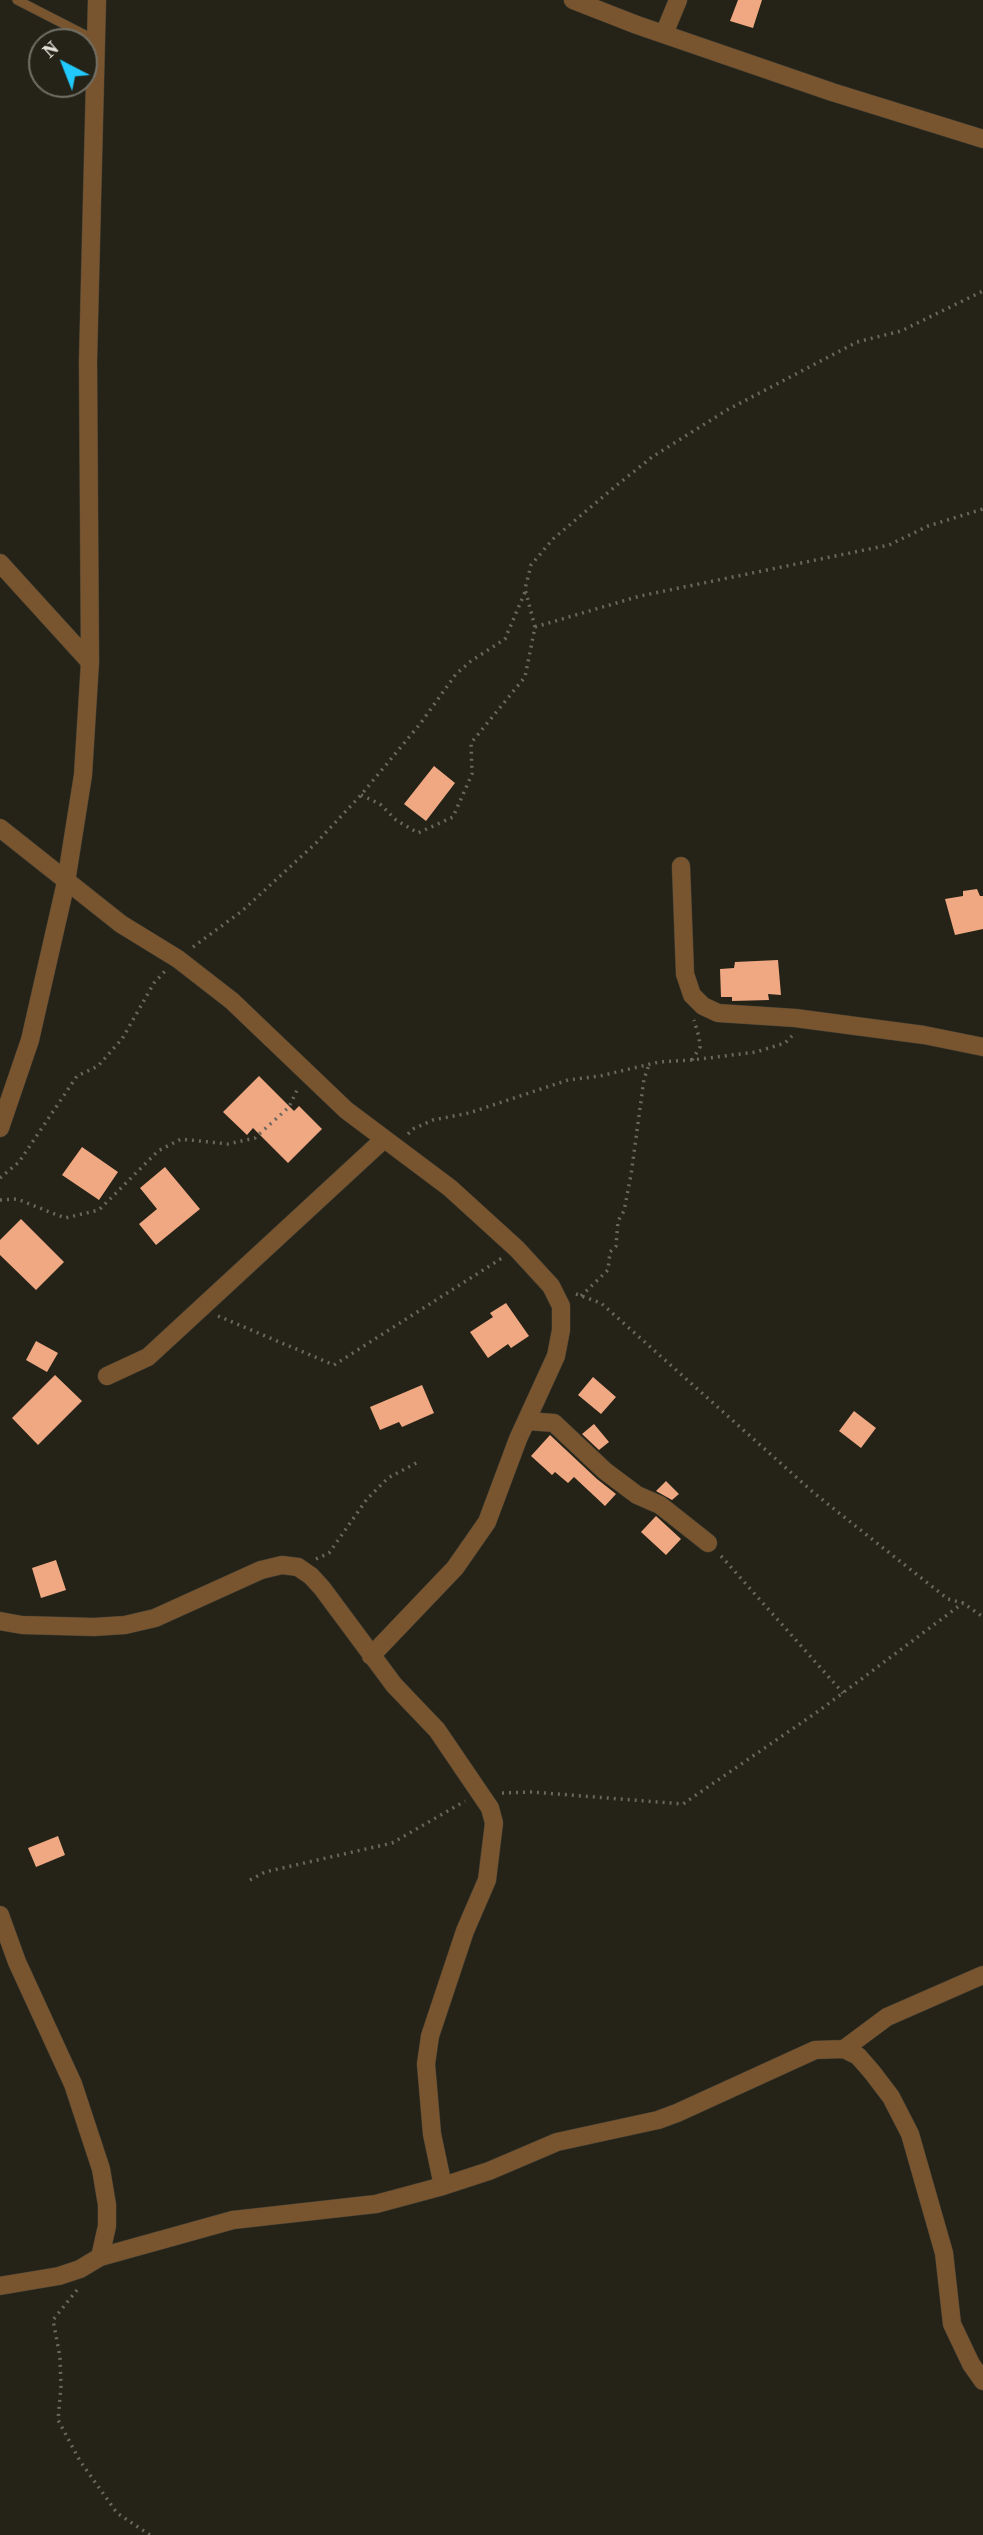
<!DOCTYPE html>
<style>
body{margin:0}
#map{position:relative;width:983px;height:2535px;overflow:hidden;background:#252318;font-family:"Source Serif 4",serif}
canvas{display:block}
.north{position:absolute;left:28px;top:28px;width:70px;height:70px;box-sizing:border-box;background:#252318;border:2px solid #717066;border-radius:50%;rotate:318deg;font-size:19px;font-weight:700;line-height:28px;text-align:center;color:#e4e3db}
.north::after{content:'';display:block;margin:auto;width:24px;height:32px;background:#21c9fd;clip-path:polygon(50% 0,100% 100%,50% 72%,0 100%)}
</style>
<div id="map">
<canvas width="983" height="2535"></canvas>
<div class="north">N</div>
</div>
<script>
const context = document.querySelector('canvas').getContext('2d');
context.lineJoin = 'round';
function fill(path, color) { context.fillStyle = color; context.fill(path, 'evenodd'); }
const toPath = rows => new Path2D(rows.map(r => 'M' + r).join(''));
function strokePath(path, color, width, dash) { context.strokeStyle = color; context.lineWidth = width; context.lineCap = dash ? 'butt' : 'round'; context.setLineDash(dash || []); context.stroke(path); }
fill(toPath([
 [738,0,762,0,753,28,730,21],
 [434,766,455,783,426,821,404,804],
 [977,889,980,896,983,896,983,929,955,935,945,899,963,896,963,891],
 [778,960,781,995,768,994,769,1000,732,1001,732,997,721,997,720,969,734,968,735,962],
 [259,1076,294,1111,299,1106,322,1129,288,1163,253,1128,247,1135,223,1112],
 [82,1147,118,1172,99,1200,62,1175],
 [165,1167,200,1209,156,1245,139,1224,157,1209,140,1188],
 [21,1219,64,1262,36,1290,0,1255,0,1240],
 [506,1303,529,1336,511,1348,508,1344,488,1358,470,1332,493,1317,490,1313],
 [36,1341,58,1353,47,1372,26,1360],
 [55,1375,82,1401,38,1445,12,1418],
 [593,1377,616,1397,601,1414,578,1395],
 [422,1385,434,1413,402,1427,399,1422,380,1430,370,1407],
 [854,1411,876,1428,861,1448,839,1431],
 [594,1424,609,1442,599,1450,582,1434],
 [550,1435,597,1479,616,1494,605,1506,574,1477,568,1483,555,1472,552,1475,531,1456],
 [666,1481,679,1494,672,1500,656,1491],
 [656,1516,681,1539,666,1555,641,1532],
 [56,1560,66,1590,41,1598,32,1568],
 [58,1836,65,1855,36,1867,28,1848]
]), '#efa882');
const lane = toPath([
 [17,0,95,40]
]);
const street = toPath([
 [573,0,637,25,832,92,983,139],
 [664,34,678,0],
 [0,563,90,662],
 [0,828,121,924,178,959,232,1001,346,1110,450,1188,517,1249,551,1286,561,1306,561,1330,556,1356,518,1439,487,1522,455,1568,371,1656],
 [681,866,685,974,692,995,703,1006,718,1013,795,1018,924,1035,983,1047],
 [0,1128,30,1040,66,882,83,775,90,662,88,361,97,0],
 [107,1376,148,1357,383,1140],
 [527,1421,554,1423,605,1471,637,1495,660,1505,708,1543],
 [0,1621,22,1625,94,1627,125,1625,155,1618,261,1570,282,1565,298,1567,311,1576,322,1588,394,1685,437,1730,490,1808,494,1823,487,1880,465,1931,430,2036,426,2064,432,2134,443,2186],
 [0,1915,17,1962,73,2084,101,2169,107,2205,107,2226,100,2257],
 [844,2049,887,2017,983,1975],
 [0,2286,59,2276,80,2269,100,2257,233,2220,376,2204,443,2186,489,2171,557,2142,658,2120,677,2113,815,2050,844,2049,858,2056,872,2072,891,2097,910,2134,944,2253,952,2324,971,2364,983,2381]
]);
strokePath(lane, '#403e33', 10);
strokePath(street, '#403e33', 19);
strokePath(toPath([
 [535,627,640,596,889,545,928,526,983,509],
 [361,795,380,804,396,820,418,833,453,817,472,774,471,743,525,677,535,627,525,589,531,565,553,539,617,485,652,457,727,410,857,342,901,331,983,291],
 [193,947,242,911,316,843,361,795,420,724,456,674,471,661,505,639,525,592],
 [692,1060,700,1047,699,1037,694,1020],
 [408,1134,413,1129,433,1120,469,1113,568,1080,600,1076,659,1062,692,1060,756,1052,785,1043,792,1036],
 [0,1178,19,1162,77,1076,98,1066,122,1039,154,983,166,970],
 [0,1200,17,1199,65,1218,99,1210,158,1151,181,1139,228,1144,255,1138,289,1107,298,1088],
 [576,1294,601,1303,814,1493,892,1555,948,1599,963,1603,983,1617],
 [581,1296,608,1270,610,1252,616,1246,618,1221,624,1211,631,1175,644,1079,649,1065],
 [218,1316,334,1365,502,1258],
 [721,1556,843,1693],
 [316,1559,329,1553,367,1499,388,1478,418,1462],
 [502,1793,532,1792,683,1804,820,1710,963,1603],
 [250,1880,265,1872,392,1843,465,1801],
 [77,2290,53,2320,60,2357,61,2386,58,2420,80,2461,117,2513,150,2535]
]), '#69685e', 3.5, [2, 5]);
strokePath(lane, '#78542f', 9);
strokePath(street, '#78542f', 18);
</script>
